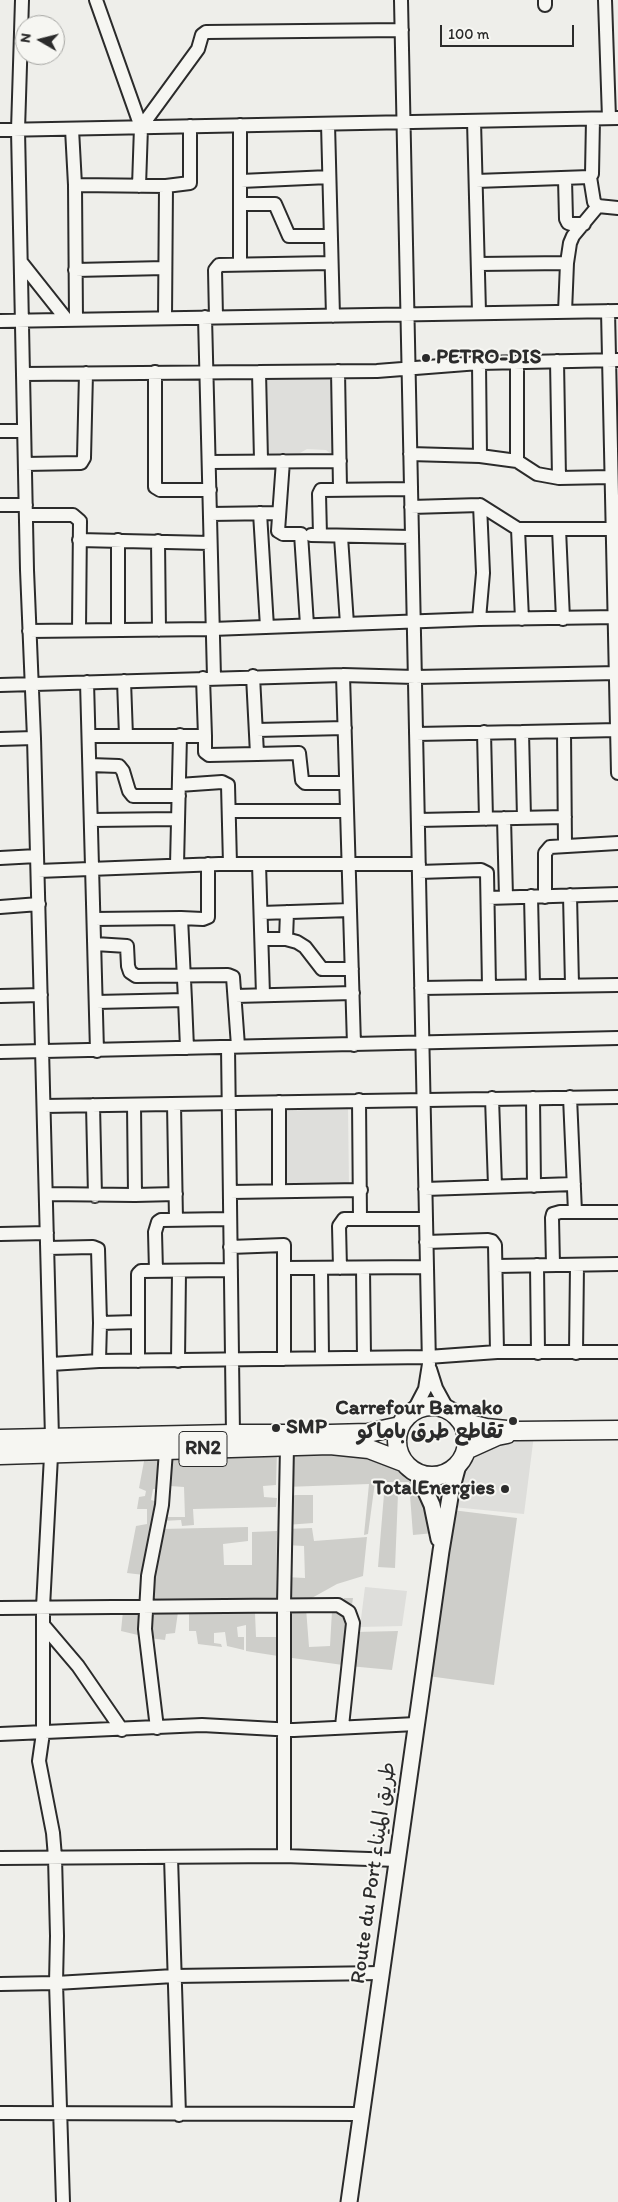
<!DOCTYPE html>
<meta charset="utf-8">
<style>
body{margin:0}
#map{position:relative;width:618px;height:2202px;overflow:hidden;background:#eeeeea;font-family:Itim,sans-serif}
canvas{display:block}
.north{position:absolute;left:15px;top:15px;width:50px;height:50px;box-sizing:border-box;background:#f6f6f2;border:1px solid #a5a5a2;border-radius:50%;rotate:278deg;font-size:14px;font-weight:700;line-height:20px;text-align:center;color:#2b2b2b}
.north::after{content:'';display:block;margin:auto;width:18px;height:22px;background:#2b2b2b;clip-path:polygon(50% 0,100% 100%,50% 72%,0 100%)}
.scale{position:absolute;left:440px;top:25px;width:134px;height:22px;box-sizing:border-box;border:2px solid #2b2b2b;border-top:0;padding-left:6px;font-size:15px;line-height:18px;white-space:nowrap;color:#2b2b2b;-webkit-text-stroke:4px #f6f6f2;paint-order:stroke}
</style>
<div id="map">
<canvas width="618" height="2202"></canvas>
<div class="north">N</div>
<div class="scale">100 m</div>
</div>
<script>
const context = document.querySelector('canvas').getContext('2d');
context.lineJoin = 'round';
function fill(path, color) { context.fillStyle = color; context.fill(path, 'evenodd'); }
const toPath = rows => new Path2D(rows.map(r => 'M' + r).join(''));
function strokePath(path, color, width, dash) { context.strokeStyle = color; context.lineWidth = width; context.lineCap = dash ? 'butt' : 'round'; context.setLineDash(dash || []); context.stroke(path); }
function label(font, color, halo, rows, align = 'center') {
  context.font = font + ' Itim,"Playpen Sans Arabic",sans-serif'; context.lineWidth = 4; context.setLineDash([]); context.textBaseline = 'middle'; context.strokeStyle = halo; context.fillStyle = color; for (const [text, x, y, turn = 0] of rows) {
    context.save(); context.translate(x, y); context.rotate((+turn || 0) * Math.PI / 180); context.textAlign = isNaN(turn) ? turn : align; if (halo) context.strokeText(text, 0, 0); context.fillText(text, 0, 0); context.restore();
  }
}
fill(toPath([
 [336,372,338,453,331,454,326,450,307,449,300,453,266,453,265,373],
 [348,1108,349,1186,282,1185,283,1111],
 [534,1435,524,1514,453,1507,464,1462,468,1457,493,1443],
 [365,1587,407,1591,402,1626,360,1627]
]), '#dededb');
fill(toPath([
 [286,1451,367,1455,400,1464,415,1479,434,1533,413,1535,409,1482,375,1482,368,1534,364,1535,369,1484,285,1487],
 [277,1452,276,1485,263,1486,264,1497,277,1498,276,1507,193,1509,194,1525,182,1526,181,1520,163,1521,163,1517,185,1517,184,1487,170,1486,170,1455],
 [145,1456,162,1458,159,1489,153,1489,151,1500,158,1502,144,1575,127,1573,136,1526,147,1524,147,1509,137,1509,139,1497,145,1496,146,1491,139,1488],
 [384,1494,398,1494,395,1568,378,1567],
 [295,1495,313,1495,313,1523,286,1525,286,1501],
 [452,1510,517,1518,494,1685,428,1676],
 [248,1527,248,1541,223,1544,224,1565,252,1565,252,1532,277,1531,276,1599,150,1603,161,1529],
 [312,1528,314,1541,367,1537,363,1576,337,1584,310,1599,285,1601,286,1577,305,1578,304,1546,286,1545,286,1529],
 [344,1598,353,1598,343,1665,285,1657,284,1607,306,1608,309,1647,330,1646,332,1611,341,1610],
 [276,1607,276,1612,255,1613,256,1637,278,1637,278,1656,246,1651,246,1625,237,1627,238,1637,244,1637,244,1650,227,1646,225,1632,214,1633,214,1643,221,1644,222,1647,198,1644,196,1631,189,1631,189,1610],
 [123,1611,142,1611,142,1636,121,1631],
 [149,1611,178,1612,175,1633,166,1634,165,1640,149,1638],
 [398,1631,392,1670,349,1666,355,1632]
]), '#cececa');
const minor = toPath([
 [22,0,18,130,27,570,34,738,52,1437,43,1607,43,1733,39,1761,53,1833,55,1857,57,1936,56,1983,63,2202],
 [96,0,141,127,139,186],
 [401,0,429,1364,425,1389,413,1412],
 [605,0,609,118],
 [545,5,545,0],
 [474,121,479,312],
 [328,124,333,316],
 [141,127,198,49,202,35,206,32,402,30],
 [72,129,75,185,76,320],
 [0,130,618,118],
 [590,177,594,202,598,206,618,208],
 [565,179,566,219,568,223,571,224,584,224],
 [241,181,329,177],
 [476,181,590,177,592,174,593,119],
 [75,185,166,186],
 [240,204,275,204,289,236,330,236],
 [21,262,67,320],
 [240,264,240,125],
 [478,264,567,263],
 [75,270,165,268],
 [608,311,618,773],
 [565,312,567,263,570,243,573,236,598,206],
 [205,317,214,677],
 [216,317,215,270,219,265,331,263],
 [165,318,166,186,190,183,190,126],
 [0,321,618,311],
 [557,361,559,478],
 [517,362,517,461],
 [338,371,340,488],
 [155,372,155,487,160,490,210,490],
 [259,372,261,460],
 [23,374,377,371,479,363,618,360],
 [0,431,24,431],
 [410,454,480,456,479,363],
 [480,456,517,461,537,474,559,478,611,477],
 [283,461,278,531,283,534,301,534,307,625],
 [210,462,340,461],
 [25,464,81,463,84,458,86,373],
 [0,505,26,505],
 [411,507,480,505,518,529,613,529],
 [260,513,267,627],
 [210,514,279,513],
 [26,515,73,515,80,521,79,630],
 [518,529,522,619],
 [559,529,563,619],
 [311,535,412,537],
 [320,535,319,494,321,490,411,489],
 [341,537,347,624],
 [79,540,210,543],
 [118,540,118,630],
 [158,541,159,630],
 [479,619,483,573,480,505],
 [29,631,212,629,479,619,618,617],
 [343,675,354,1045],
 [124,681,126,736],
 [87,682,97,1051],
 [0,685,343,675,415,677,618,673],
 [256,730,345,728],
 [484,732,486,819],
 [522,732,618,730],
 [564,732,565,845],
 [416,734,522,732,524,818],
 [89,736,205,736,203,678],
 [205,736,205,752,209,755,257,754,253,676],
 [0,739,34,738],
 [257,754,299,753,302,780,305,783,346,783],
 [90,765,119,766,123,771,129,791,133,796,179,796],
 [179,785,222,782,228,785,230,864],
 [229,811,347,811],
 [504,818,506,897],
 [91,820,178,819],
 [418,820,565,817],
 [0,858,37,856],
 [259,864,263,995],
 [177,865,180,735],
 [38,871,219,864,419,864],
 [419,872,481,870,487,873,489,987],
 [570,895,572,985],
 [531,896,533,986],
 [545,897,545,853,550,847,618,843],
 [488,898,618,894],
 [0,907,39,904],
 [261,913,350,910],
 [181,918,203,919,208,917,208,864],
 [94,919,181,918,185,1000],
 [262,939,286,939,287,912],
 [286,939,297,942,305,947,322,969,352,969],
 [95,944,127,946,128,966,130,972,136,976,228,975,233,977,238,1046],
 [421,988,618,985],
 [0,996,41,995],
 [235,996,353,993],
 [96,1002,185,1000,187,1048],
 [228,1047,233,1434],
 [0,1052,618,1038],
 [570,1097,575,1212],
 [492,1098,495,1186],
 [533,1098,534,1186],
 [359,1100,360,1218],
 [279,1102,279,1191],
 [174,1104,176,1220],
 [93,1105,95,1196],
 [44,1106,618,1097],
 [425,1189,574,1184],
 [230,1192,361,1190],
 [46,1194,135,1195,134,1105],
 [135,1195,176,1194],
 [0,1234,47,1233],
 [426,1242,488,1240,492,1241,495,1245,497,1352],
 [230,1247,284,1245,284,1268,427,1267],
 [48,1248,93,1247,98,1249,100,1323,137,1322],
 [537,1265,538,1353],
 [553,1265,552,1218,553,1214,560,1212,618,1212],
 [496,1266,618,1264],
 [321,1268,322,1358],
 [340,1268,339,1226,344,1219,426,1219],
 [363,1268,364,1358],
 [156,1271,155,1232,158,1222,161,1220,230,1219],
 [576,1353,577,1265],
 [284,1359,284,1268],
 [99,1361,100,1323],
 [138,1361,138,1274,141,1271,231,1270],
 [178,1361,179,1271],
 [51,1364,99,1361,428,1357,497,1352,618,1352],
 [430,1369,436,1388,448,1410],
 [0,1608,338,1605,349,1612,353,1623,342,1726],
 [44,1626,78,1666,122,1730],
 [157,1728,145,1629,148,1576,162,1505,166,1451],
 [0,1734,202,1725,294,1730,416,1724],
 [284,1856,284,1604,287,1446],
 [171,1857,179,2115],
 [0,1858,284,1856,397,1860],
 [0,1984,56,1983,174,1976,381,1973],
 [0,2113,361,2114]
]);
const major = toPath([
 [418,1474,432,1505,439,1539],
 [349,2202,441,1551,451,1491,458,1465]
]);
const highway = toPath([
 '397 1441a35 35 0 1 1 70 0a35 35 0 1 1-70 0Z',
 [462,1422,486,1428,517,1431,618,1430],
 [0,1439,233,1434,330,1434,368,1433,400,1426],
 [466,1450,497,1436,507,1434],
 [0,1455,330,1445,369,1449,403,1462]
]);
strokePath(minor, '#2b2b2b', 16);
strokePath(major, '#2b2b2b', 19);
strokePath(highway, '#2b2b2b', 21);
strokePath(minor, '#f6f6f2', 12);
strokePath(major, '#f6f6f2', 15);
strokePath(highway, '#f6f6f2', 18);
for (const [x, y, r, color] of [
 [426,358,5,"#2b2b2b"],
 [513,1421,5,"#2b2b2b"],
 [276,1428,5,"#2b2b2b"],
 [505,1489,5,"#2b2b2b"]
]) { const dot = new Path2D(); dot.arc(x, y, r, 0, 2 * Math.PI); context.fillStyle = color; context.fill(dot); strokePath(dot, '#f6f6f2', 2); }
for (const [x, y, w] of [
 [203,1449,48]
]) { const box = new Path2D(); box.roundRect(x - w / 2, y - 17.5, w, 35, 4); context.fillStyle = '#f6f6f2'; context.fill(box); strokePath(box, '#2b2b2b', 1); }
label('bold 20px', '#2b2b2b', null, [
 ["RN2",203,1449]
]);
label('bold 21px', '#2b2b2b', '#f6f6f2', [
 ["PETRO-DIS",436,358],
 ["Carrefour Bamako",503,1409,"right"],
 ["تقاطع طرق باماكو",503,1433,"right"],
 ["SMP",286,1428],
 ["TotalEnergies",495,1489,"right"]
], 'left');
label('21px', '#2b2b2b', '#f6f6f2', [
 ["Route du Port طريق الميناء",374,1873,-82]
]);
</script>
